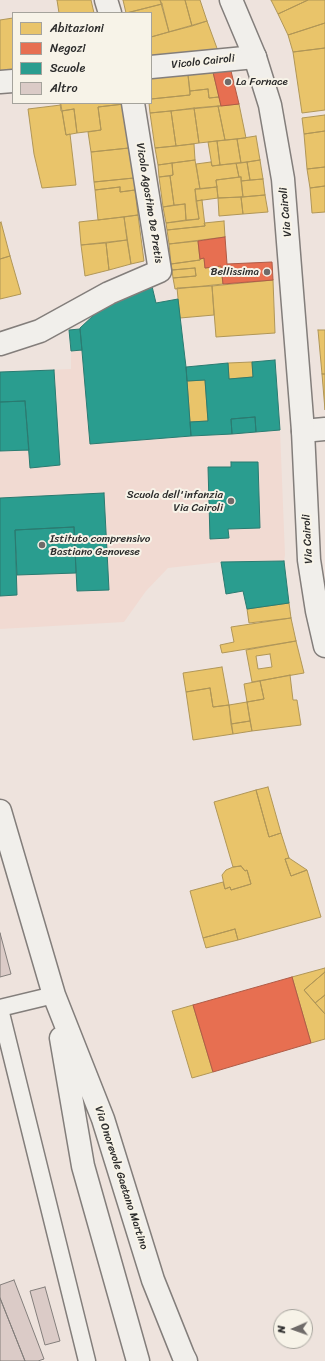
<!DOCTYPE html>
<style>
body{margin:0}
#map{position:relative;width:325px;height:1361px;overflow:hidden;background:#eee3dd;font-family:Sriracha,sans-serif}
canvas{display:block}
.legend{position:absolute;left:12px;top:12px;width:140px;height:92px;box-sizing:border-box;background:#f7f3e8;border:1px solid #a5a39c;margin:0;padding:5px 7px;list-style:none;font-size:12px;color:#2b2b2b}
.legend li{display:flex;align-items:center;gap:8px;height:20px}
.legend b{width:20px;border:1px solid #a5a39c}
.north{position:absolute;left:273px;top:1309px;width:40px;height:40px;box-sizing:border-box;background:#f7f3e8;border:1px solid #a5a39c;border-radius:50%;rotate:268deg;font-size:11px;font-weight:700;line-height:16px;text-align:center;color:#2b2b2b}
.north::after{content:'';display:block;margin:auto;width:14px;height:18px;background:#6f6b69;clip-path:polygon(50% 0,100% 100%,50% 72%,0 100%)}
</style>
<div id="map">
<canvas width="325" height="1361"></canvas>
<ul class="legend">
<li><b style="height:11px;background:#e9c46a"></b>Abitazioni</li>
<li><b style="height:11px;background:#e76f51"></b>Negozi</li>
<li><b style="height:11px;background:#2a9d8f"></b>Scuole</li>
<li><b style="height:11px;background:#dbcbc7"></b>Altro</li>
</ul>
<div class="north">N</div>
</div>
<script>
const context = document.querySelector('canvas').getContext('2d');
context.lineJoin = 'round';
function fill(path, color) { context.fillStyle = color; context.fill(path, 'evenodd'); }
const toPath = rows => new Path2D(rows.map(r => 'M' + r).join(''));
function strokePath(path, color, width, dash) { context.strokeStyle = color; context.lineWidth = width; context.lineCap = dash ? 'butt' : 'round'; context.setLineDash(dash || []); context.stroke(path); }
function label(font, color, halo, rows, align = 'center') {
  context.font = font + ' Sriracha,sans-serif'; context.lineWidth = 4; context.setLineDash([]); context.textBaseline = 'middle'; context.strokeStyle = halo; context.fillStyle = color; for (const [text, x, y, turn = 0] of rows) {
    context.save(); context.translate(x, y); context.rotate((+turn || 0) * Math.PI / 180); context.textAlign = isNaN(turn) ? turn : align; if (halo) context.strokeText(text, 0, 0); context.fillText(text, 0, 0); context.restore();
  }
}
fill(toPath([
 [82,350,90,444,280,430,285,555,284,561,221,562,168,568,146,591,124,622,0,629,0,372,71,369,71,351]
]), '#f1dad2');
const homes = toPath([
 [57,0,91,0,94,13,59,13,57,0],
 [123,0,160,0,162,4,126,13,123,0],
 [160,0,185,0,192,26,169,32,160,0],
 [185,0,200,0,207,21,192,26,185,0],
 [271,0,308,0,278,14,271,0],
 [308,0,325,0,325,23,288,35,278,14,308,0],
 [162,4,169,32,151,37,151,13,127,13,162,4],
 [13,18,13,72,0,74,0,20,13,18],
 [207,21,218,51,151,57,151,37,207,21],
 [325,23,325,48,293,52,288,35,325,23],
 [325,48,325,110,302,113,293,52,325,48],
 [213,72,219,97,209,98,208,89,190,91,188,75,213,72],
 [188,75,190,95,151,99,151,78,188,75],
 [208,89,209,98,219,97,221,106,150,113,149,103,151,103,151,99,190,95,190,91,208,89],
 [60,103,124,103,124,104,98,107,101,130,77,133,74,109,61,111,60,103],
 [124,104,129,148,91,152,88,132,101,130,98,107,124,104],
 [239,104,246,138,225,140,218,106,239,104],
 [61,105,66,135,70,134,76,185,42,188,34,154,28,109,61,105],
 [218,106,225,140,199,143,194,108,218,106],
 [194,108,199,143,176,146,171,111,194,108],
 [74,109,77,133,66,135,62,111,74,109],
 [171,111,176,146,155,148,150,113,171,111],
 [325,115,325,131,304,134,302,118,325,115],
 [325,131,325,167,307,169,304,134,325,131],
 [256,136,260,160,241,163,237,139,256,136],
 [237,139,241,163,220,165,217,141,237,139],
 [217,141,220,165,212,166,208,142,217,141],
 [194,144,195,160,158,165,155,148,194,144],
 [129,148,134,178,94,182,91,152,129,148],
 [195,160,200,189,195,189,199,219,186,220,185,204,174,205,170,176,173,175,172,163,195,160],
 [260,160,263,179,250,180,247,162,260,160],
 [211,162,212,166,236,163,239,177,216,180,217,187,200,189,196,164,211,162],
 [247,162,250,180,241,181,241,177,239,177,236,163,247,162],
 [172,163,173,175,159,177,158,165,172,163],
 [325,167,325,186,310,188,307,169,325,167],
 [170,176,174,205,163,207,159,177,170,176],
 [241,177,243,197,218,198,216,180,241,177],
 [134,178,135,190,120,192,120,187,95,190,94,182,134,178],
 [263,179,265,195,243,197,241,181,263,179],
 [325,186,325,212,312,213,310,188,325,186],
 [120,187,120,192,135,190,138,215,98,220,95,190,120,187],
 [217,187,218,198,196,201,195,189,217,187],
 [265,195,268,212,243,214,241,197,265,195],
 [241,197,243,214,219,216,218,198,241,197],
 [202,200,205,226,167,230,166,223,199,219,196,201,202,200],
 [185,204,186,220,166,223,163,207,185,204],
 [138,215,144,261,131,264,124,217,138,215],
 [124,217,127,240,81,245,79,222,124,217],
 [224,221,225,237,169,244,167,230,205,226,204,223,224,221],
 [1,222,10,256,0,259,0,223,1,222],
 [127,240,131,264,109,270,106,243,127,240],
 [198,241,200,260,171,264,169,244,198,241],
 [106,243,109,270,85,276,81,245,106,243],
 [10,256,21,294,0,299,0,259,10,256],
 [204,258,205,268,221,266,223,284,175,289,173,278,196,276,195,268,172,270,171,264,200,260,200,259,204,258],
 [195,268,196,276,173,278,172,270,195,268],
 [273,280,275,333,216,337,212,286,273,280],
 [212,286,214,315,180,318,177,288,212,286],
 [318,330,325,330,325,374,322,374,318,330],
 [252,362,253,377,229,379,228,363,252,362],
 [322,374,325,374,325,410,322,374],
 [205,380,208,421,190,422,187,381,205,380],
 [289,603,291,618,249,623,247,609,289,603],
 [291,618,296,641,222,653,220,645,234,642,231,627,291,618],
 [296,641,304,673,252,682,246,650,296,641],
 [270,654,272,667,258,669,256,656,270,654],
 [222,667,229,705,213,707,210,688,186,692,183,673,222,667],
 [290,675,293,700,297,700,301,725,252,731,247,702,264,699,260,681,290,675],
 [260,681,264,699,247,702,244,684,260,681],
 [210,688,213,707,229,705,233,734,193,740,186,692,210,688],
 [247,702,250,721,231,724,229,705,247,702],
 [250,721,252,731,233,734,231,724,250,721],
 [268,787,281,833,269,837,256,790,268,787],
 [256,790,269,837,281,833,289,858,285,859,291,876,307,870,321,917,238,940,235,929,203,938,190,891,223,882,225,889,230,887,231,890,251,884,247,870,245,871,241,866,233,867,214,802,256,790],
 [289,858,307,870,291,876,285,859,289,858],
 [241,866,245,871,247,870,251,884,231,890,230,887,225,889,222,875,226,870,233,867,241,866],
 [235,929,238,940,206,948,203,938,235,929],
 [325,968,325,972,304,990,325,1014,325,1039,311,1043,292,977,325,968],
 [325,972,325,995,315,1003,304,990,325,972],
 [325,995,325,1014,315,1003,325,995],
 [193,1005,213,1072,192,1078,172,1011,193,1005]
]);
fill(homes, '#e9c46a');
strokePath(homes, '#b09657', 1);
const shops = toPath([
 [231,71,239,104,221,106,213,72,231,71],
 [225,237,227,264,272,262,273,280,223,284,221,266,205,268,204,258,200,259,198,241,225,237],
 [292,977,311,1043,213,1072,193,1005,292,977]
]);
fill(shops, '#e76f51');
strokePath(shops, '#af5b46', 1);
const schools = toPath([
 [151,282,156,303,178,299,186,367,191,436,90,444,80,328,110,300,151,282],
 [80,329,82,350,71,351,69,330,80,329],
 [275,360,280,430,256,432,255,417,231,419,232,434,191,436,190,422,208,421,205,380,187,381,186,367,228,363,229,379,253,377,252,362,275,360],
 [54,370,60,465,30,468,25,401,0,402,0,372,54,370],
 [25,401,29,450,0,451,0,402,25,401],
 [255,417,256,432,232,434,231,419,255,417],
 [231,462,258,462,260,528,228,529,229,538,210,539,208,467,231,467,231,462],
 [104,493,109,590,77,591,74,527,15,530,17,595,0,596,0,498,104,493],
 [74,527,76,573,17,575,15,530,74,527],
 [284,561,289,603,247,609,243,591,226,594,221,562,284,561]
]);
fill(schools, '#2a9d8f');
strokePath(schools, '#2a7b71', 1);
const building = toPath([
 [0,933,11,974,0,977,0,933],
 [14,1280,44,1359,38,1361,25,1361,0,1298,0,1285,14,1280],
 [45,1287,60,1341,45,1345,30,1291,45,1287],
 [0,1298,25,1361,0,1361,0,1298]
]);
fill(building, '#dbcbc7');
strokePath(building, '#837e7b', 1);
const lane = toPath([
 [0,1008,54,995],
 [0,1009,87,1361]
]);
const street = toPath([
 [106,0,110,13],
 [151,67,255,57],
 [0,82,13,81],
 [0,344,40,331,109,293,160,271,133,103],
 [303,431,325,429]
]);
const secondary = toPath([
 [231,0,255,57,270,105,283,179,303,431,309,560,317,611,325,646]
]);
const primary = toPath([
 [0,811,54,995,103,1119,153,1280,183,1355,186,1361],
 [61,1038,83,1166,138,1361]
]);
strokePath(lane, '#837e7b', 19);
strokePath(street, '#837e7b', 25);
strokePath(secondary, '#837e7b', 25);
strokePath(primary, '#837e7b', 25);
strokePath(lane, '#f1efeb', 16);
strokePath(street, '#f1efeb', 22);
strokePath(secondary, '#f1efeb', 22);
strokePath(primary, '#f1efeb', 22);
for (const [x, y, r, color] of [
 [228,82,4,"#6f6b69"],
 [267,272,4,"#6f6b69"],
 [231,501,4,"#6f6b69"],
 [42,545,4,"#6f6b69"]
]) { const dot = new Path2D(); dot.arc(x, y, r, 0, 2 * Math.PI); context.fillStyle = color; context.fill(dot); strokePath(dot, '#f7f3e8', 1.5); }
label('11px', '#2b2b2b', '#f7f3e8', [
 ["Vicolo Cairoli",203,62,-6],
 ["Vicolo Agostino De Pretis",149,203,81],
 ["Via Cairoli",286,212,-95],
 ["Via Cairoli",308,539,-93],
 ["Via Onorevole Gaetano Martino",121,1178,72]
]);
label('11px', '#2b2b2b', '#f7f3e8', [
 ["La Fornace",236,82],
 ["Bellissima",259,272,"right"],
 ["Scuola dell'infanzia",223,495,"right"],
 ["Via Cairoli",223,508,"right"],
 ["Istituto comprensivo",50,539],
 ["Bastiano Genovese",50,552]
], 'left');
</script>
